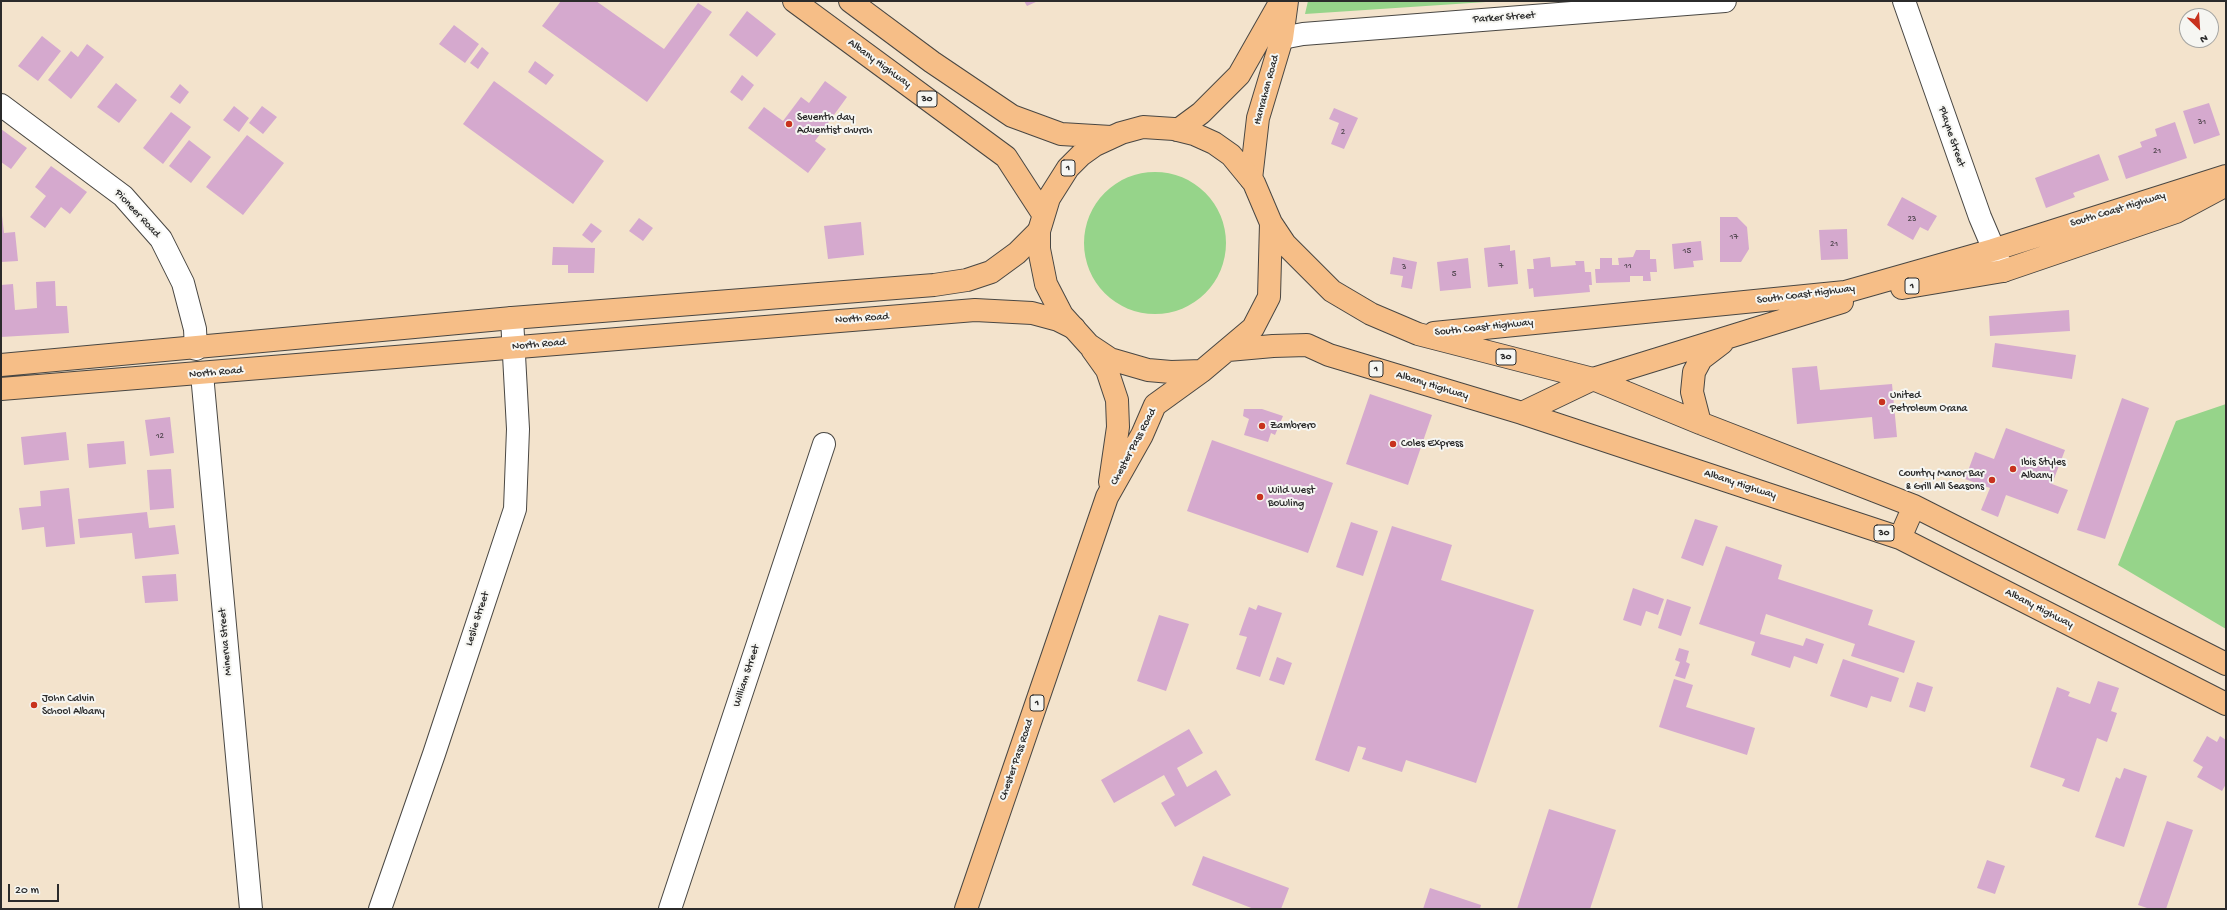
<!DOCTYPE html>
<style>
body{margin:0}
#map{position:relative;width:2227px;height:910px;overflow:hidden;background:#f3e3cc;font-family:"Gochi Hand",sans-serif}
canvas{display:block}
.frame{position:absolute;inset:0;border:2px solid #2b2b2b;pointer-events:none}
.north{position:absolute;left:2179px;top:8px;width:40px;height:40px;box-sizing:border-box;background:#f6f6f2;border:1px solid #a5a5a2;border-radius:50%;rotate:155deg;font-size:11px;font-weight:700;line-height:16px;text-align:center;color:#2b2b2b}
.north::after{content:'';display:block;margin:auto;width:14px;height:18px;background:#c8321e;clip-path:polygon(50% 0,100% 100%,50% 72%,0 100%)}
.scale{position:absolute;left:8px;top:884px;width:51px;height:18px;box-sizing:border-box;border:2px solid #2b2b2b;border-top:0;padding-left:5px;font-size:12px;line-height:14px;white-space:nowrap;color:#2b2b2b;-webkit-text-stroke:3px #f6f6f2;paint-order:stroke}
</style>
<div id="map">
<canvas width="2227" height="910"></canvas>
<div class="frame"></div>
<div class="north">N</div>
<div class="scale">20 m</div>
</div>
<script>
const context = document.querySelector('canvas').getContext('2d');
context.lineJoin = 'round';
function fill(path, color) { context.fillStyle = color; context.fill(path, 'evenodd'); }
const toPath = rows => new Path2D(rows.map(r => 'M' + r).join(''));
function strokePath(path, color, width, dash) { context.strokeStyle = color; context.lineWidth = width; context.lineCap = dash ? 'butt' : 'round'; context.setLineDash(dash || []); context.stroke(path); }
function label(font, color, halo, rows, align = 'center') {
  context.font = font + ' "Gochi Hand",sans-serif'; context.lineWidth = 4; context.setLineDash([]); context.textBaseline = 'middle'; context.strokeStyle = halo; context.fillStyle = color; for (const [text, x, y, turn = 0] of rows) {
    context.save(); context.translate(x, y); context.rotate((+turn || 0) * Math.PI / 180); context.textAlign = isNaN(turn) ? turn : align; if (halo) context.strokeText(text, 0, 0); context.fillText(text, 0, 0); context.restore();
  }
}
fill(toPath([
 [1308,1,1501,1,1305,14],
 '1084 243a71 71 0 1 1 142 0a71 71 0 1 1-142 0Z',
 [2226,404,2226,629,2118,565,2176,421]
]), '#96d48a');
fill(toPath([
 [561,1,596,1,664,49,698,3,712,12,647,102,542,26],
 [1024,1,1038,1,1027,6],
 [747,11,776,34,757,57,729,35],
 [454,25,479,44,465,63,439,44],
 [42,36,61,51,38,81,18,66],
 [87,44,104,57,71,99,48,80,71,51,78,57],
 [482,47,489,53,478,69,470,63],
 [535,61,554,75,546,85,528,72],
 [742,75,754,85,742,101,730,92],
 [494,81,604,161,573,204,463,124],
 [825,81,847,97,815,141,826,149,808,173,748,128,764,107,783,121,801,97,809,103],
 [116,83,137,100,119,123,97,107],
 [180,84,189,92,180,104,170,97],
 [2209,103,2220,135,2194,144,2183,111],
 [234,106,249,118,239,132,223,120],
 [262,106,277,117,263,134,249,123],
 [1334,108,1358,118,1344,149,1331,144,1339,123,1329,119],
 [171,112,191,127,163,164,143,148],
 [2175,122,2187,158,2126,179,2118,156,2142,147,2140,142,2157,136,2155,129],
 [1,129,27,148,11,169,1,162],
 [247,135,284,163,243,215,206,187],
 [189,140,211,157,191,183,169,166],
 [2099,154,2109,180,2073,193,2075,197,2046,208,2035,178],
 [51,166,87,192,70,214,61,207,45,228,30,217,46,196,35,187],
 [1902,197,1937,216,1928,231,1920,227,1913,240,1887,225],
 [1,207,4,233,15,232,18,261,1,262],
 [1720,217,1737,217,1747,227,1749,249,1741,262,1720,262],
 [639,218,653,228,643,241,629,231],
 [861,222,864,255,828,259,824,226],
 [591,223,602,231,592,243,582,235],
 [1847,229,1848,259,1821,260,1819,230],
 [1701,241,1703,260,1693,261,1694,267,1674,269,1672,244],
 [1510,245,1510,251,1515,250,1518,284,1488,287,1484,248],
 [553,247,595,248,594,273,568,273,568,265,552,265],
 [1636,250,1650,250,1650,259,1656,259,1657,272,1650,272,1651,281,1643,281,1643,276,1630,276,1630,282,1596,283,1595,269,1600,269,1600,258,1612,258,1612,265,1619,265,1618,258,1633,257],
 [1393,257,1417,262,1412,289,1401,287,1403,276,1390,274],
 [1550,257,1551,267,1576,265,1575,261,1584,261,1585,272,1591,272,1592,285,1589,285,1590,292,1534,297,1533,288,1529,289,1527,269,1534,269,1533,259],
 [1468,258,1471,288,1440,291,1437,262],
 [55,281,56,306,67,306,69,333,1,337,1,285,13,284,15,310,37,308,36,282],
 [2069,310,2070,331,1990,336,1989,316],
 [1995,343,2076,355,2072,379,1992,367],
 [1817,366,1820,390,1892,384,1897,437,1874,439,1872,417,1797,424,1792,368],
 [1370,394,1432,415,1408,485,1346,464],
 [2122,398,2149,408,2105,539,2077,530],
 [1244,409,1262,409,1283,416,1275,435,1271,433,1268,442,1244,435,1249,419,1243,416],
 [170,417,174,453,150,456,145,420],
 [2006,428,2065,450,2052,484,2068,490,2058,514,2006,495,1998,517,1981,510,1990,488,1965,479,1975,452,1994,459],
 [66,432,69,460,24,465,21,437],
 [1212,440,1333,483,1308,553,1187,511],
 [124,441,126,464,89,468,87,444],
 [171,469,174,508,150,510,147,470],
 [69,488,75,544,46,547,44,527,22,530,19,508,41,506,40,491],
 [147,512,149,528,175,525,179,554,135,559,132,533,80,538,78,519],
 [1695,519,1718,526,1703,566,1681,558],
 [1351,522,1378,531,1363,576,1336,567],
 [1392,526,1452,545,1441,580,1534,610,1476,783,1406,760,1402,772,1362,759,1366,748,1358,746,1349,772,1315,760],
 [1726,546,1782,565,1778,579,1873,610,1868,625,1915,641,1904,673,1851,656,1855,644,1766,614,1760,634,1803,646,1806,638,1824,644,1817,664,1794,656,1790,668,1751,655,1755,642,1699,624],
 [176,574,178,601,145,603,142,576],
 [1633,588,1664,599,1658,615,1646,611,1641,626,1623,620],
 [1667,599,1691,607,1681,636,1658,628],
 [1258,605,1282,613,1260,677,1236,669,1247,637,1239,635,1249,607,1256,610],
 [1159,615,1189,624,1166,691,1137,681],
 [1679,648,1689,651,1686,662,1690,664,1685,679,1675,676,1680,662,1675,660],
 [1277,657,1292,663,1284,685,1269,680],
 [1843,659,1899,678,1891,702,1871,696,1867,708,1830,696],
 [1674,679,1693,685,1686,707,1755,728,1747,755,1659,727],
 [2098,681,2119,688,2111,711,2117,713,2107,742,2097,738,2079,792,2062,786,2065,779,2030,767,2057,687,2070,692,2068,696,2090,704],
 [1917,682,1933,687,1925,712,1909,707],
 [1189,729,1203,753,1177,768,1187,787,1216,770,1231,795,1175,827,1161,803,1175,795,1164,775,1114,803,1101,780],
 [2207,736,2217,742,2220,736,2226,740,2226,784,2222,791,2197,777,2203,767,2193,761],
 [2124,768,2147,776,2124,847,2095,837,2116,777,2120,779],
 [1549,809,1616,830,1590,909,1517,909],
 [2167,821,2193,830,2166,909,2150,909,2138,905],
 [1203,856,1289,888,1281,909,1254,909,1192,885],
 [1987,860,2005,866,1995,894,1977,888],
 [1430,888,1481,905,1480,909,1423,909]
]), '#d5a9ce');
const minor = toPath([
 [1904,1,1980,217,2003,271],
 [1282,38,1303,34,1725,1],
 [1,105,123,196,161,239,183,283,195,329,196,349],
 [202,374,251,909],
 [380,909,434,754,515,509,518,429,512,318],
 [670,909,824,444]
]);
const major = toPath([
 [1178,130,1201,113,1239,75,1281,1],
 [1251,179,1258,118,1282,38,1287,1],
 [1,365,512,318,934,285,967,280,991,272,1017,253,1039,231],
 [1,389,975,310,1032,313,1058,320,1074,328]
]);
const highway = toPath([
 [794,1,1006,157,1043,214],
 [850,1,932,62,1012,116,1061,134,1111,137],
 [1271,223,1285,244,1332,291,1371,314,1418,334,1593,379,1700,423,1914,506,2226,664],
 [1902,288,2003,271,2176,212,2219,189],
 [1434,333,1845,292,1993,250,2226,176],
 [1092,349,1107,370,1117,400,1118,427,1110,482],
 [1228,350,1273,346,1307,345,1329,355,1522,413,1900,538,2226,704],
 [1522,413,1593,379,1842,302],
 [1700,423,1692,392,1694,372,1701,359,1722,343],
 [1900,538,1914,506],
 [966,909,1107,497,1142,435,1155,405,1202,371,1253,328,1269,297,1271,223,1254,183,1231,155,1214,143,1194,134,1174,129,1143,127,1121,133,1095,145,1081,155,1068,168,1049,198,1039,231,1039,249,1046,284,1062,315,1089,345,1110,359,1148,370,1171,372,1202,371]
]);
strokePath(minor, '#494743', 24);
strokePath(major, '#494743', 24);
strokePath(highway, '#494743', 24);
strokePath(minor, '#fff', 22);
strokePath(major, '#f6be87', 22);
strokePath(highway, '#f6be87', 22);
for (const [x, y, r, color] of [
 [789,124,4,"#c8321e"],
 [1882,402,4,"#c8321e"],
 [1262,426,4,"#c8321e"],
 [1393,444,4,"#c8321e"],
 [2013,469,4,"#c8321e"],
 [1992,480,4,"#c8321e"],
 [1260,497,4,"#c8321e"],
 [34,705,4,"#c8321e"]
]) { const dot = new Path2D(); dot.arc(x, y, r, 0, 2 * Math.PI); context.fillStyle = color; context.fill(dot); strokePath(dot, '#f6f6f2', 1.5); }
label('9px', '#564a54', null, [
 ["31",2202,123],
 ["2",1343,133],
 ["21",2157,152],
 ["23",1912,220],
 ["17",1734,238],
 ["21",1834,245],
 ["15",1687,252],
 ["7",1501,267],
 ["11",1628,267],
 ["3",1404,268],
 ["5",1454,275],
 ["12",160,437]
]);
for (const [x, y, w] of [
 [927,99,20],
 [1068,168,14],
 [1912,286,14],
 [1506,357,20],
 [1376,369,14],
 [1884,533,20],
 [1037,703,14]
]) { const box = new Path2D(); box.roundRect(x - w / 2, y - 8, w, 16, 3); context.fillStyle = '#f6f6f2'; context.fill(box); strokePath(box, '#2b2b2b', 1); }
label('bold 10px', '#2b2b2b', null, [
 ["30",927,99],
 ["1",1068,168],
 ["1",1912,286],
 ["30",1506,357],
 ["1",1376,369],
 ["30",1884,533],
 ["1",1037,703]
]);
label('11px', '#2b2b2b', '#f6f6f2', [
 ["Parker Street",1504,18,-4],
 ["Albany Highway",879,64,36],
 ["Hanrahan Road",1267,90,-75],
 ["Playne Street",1951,137,71],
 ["South Coast Highway",2118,210,-17],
 ["Pioneer Road",137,214,47],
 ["South Coast Highway",1806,295,-7],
 ["North Road",862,319,-4],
 ["South Coast Highway",1484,328,-6],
 ["North Road",539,345,-5],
 ["North Road",216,373,-5],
 ["Albany Highway",1432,386,17],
 ["Chester Pass Road",1134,447,-62],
 ["Albany Highway",1740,485,18],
 ["Albany Highway",2039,609,27],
 ["Leslie Street",478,619,-72],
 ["Minerva Street",226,642,-95],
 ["William Street",747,676,-72],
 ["Chester Pass Road",1017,760,-71]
]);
label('11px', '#2b2b2b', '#f6f6f2', [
 ["Seventh day",797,118],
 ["Adventist church",797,131],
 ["United",1890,396],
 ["Petroleum Orana",1890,409],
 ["Zambrero",1270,426],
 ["Coles Express",1401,444],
 ["Ibis Styles",2021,463],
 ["Albany",2021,476],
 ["Country Manor Bar",1984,474,"right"],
 ["& Grill All Seasons",1984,487,"right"],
 ["Wild West",1268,491],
 ["Bowling",1268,504],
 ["John Calvin",42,699],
 ["School Albany",42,712]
], 'left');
</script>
